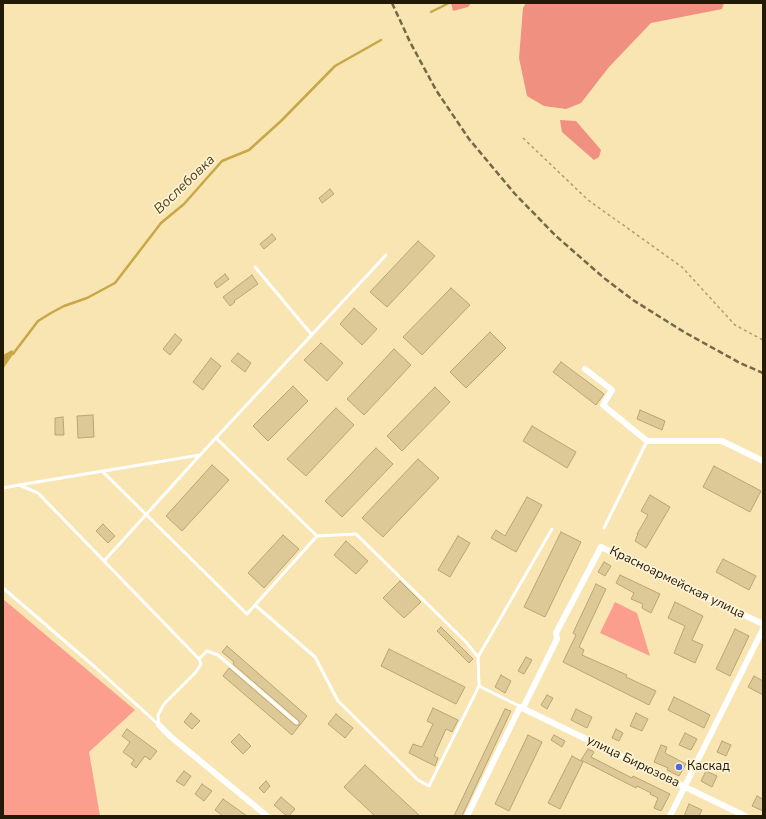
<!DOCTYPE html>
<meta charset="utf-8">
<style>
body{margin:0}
#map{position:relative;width:766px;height:819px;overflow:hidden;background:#f8e5b2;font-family:"Nunito Sans",sans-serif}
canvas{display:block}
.frame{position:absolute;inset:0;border:4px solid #211a06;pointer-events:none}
</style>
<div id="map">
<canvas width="766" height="819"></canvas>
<div class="frame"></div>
</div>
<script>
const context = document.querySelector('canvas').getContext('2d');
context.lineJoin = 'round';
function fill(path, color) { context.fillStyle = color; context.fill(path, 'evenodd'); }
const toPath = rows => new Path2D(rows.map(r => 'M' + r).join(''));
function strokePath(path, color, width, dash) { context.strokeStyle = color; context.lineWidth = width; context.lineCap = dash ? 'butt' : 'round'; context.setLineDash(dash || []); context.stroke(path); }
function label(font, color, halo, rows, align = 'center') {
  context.font = font + ' "Nunito Sans",sans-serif'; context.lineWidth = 3.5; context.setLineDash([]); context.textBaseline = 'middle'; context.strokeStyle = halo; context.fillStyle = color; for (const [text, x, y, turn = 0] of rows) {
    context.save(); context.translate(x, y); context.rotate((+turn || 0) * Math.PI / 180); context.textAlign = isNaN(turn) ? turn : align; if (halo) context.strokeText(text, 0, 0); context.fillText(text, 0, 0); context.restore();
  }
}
fill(toPath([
 [3,599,135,710,89,752,100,816,3,816],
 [615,602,637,613,650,656,600,633]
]), '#fb9e8e');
fill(toPath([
 [451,3,471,3,468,7,453,11],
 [526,3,724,3,722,9,651,23,609,67,581,103,566,109,544,106,527,96,519,58,523,8],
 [560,120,576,121,601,150,599,157,594,160,562,132]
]), '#f09080');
fill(toPath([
 [12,350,14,353,3,369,3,355]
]), '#c7a747');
strokePath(toPath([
 [431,12,449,3],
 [13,354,38,321,51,313,64,306,87,298,115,283,161,223,184,204,222,161,249,150,281,121,335,66,381,40]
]), '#c7a747', 2.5);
const building = toPath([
 [330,189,334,194,322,203,319,198,330,189],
 [272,234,276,239,264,249,260,244,272,234],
 [418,241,435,256,387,307,370,292,418,241],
 [225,274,229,279,217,288,214,283,225,274],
 [252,275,258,284,234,301,235,302,230,306,223,297,252,275],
 [451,288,470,305,422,355,403,337,451,288],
 [354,308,377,329,362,345,340,324,354,308],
 [490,332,506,348,466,388,450,372,490,332],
 [175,334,182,340,170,355,163,349,175,334],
 [321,343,343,363,327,381,304,360,321,343],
 [394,349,411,365,364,415,347,399,394,349],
 [238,353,251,363,245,372,231,361,238,353],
 [211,358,221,366,203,390,193,382,211,358],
 [561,362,604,394,596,405,553,372,561,362],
 [293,386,308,401,268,441,253,426,293,386],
 [435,387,450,402,402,451,387,436,435,387],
 [336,408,354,425,306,476,287,459,336,408],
 [640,410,665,421,662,430,637,419,640,410],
 [93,415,94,437,78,438,77,416,93,415],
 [63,417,64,435,55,435,55,418,63,417],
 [532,426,576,452,567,468,523,441,532,426],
 [376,448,393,464,342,517,325,501,376,448],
 [418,459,439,478,383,537,362,518,418,459],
 [212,465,229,480,182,531,166,516,212,465],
 [714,466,761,491,750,512,703,487,714,466],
 [650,495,670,507,646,548,635,541,638,534,637,534,648,515,641,511,650,495],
 [527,497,542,505,516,552,491,538,496,530,505,536,527,497],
 [103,524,115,536,108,543,96,531,103,524],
 [561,532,581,542,545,617,524,607,561,532],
 [283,535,299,549,264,588,248,573,283,535],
 [458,536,470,543,450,577,438,570,458,536],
 [346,541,368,561,356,574,334,555,346,541],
 [723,559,756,576,749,590,716,572,723,559],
 [604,562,611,566,605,576,598,572,604,562],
 [620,575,660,594,651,613,642,608,643,604,631,599,634,593,616,583,620,575],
 [400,581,421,602,404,618,383,598,400,581],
 [596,584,606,589,579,647,584,650,582,655,627,675,626,677,656,691,649,705,563,662,576,635,573,633,596,584],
 [675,602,703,616,692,640,703,645,695,663,674,653,685,626,668,618,675,602],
 [441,627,473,659,469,663,437,631,441,627],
 [735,629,749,636,730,676,716,669,735,629],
 [227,646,307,716,292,735,223,676,229,668,295,725,299,725,299,721,233,664,234,662,222,652,227,646],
 [389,649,465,687,456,704,381,666,389,649],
 [526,657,532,660,524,674,518,671,526,657],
 [501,675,511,681,505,693,495,687,501,675],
 [754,676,763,681,763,695,748,687,754,676],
 [547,695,553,698,547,709,541,705,547,695],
 [674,697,710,715,704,728,668,710,674,697],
 [433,708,458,720,452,732,446,729,434,756,438,758,435,766,409,753,413,744,422,747,433,724,427,721,433,708],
 [505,709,511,711,462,816,454,816,505,709],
 [576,709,592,717,587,728,571,720,576,709],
 [191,713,200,721,192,729,184,722,191,713],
 [636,713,648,719,642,731,630,726,636,713],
 [336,714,353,728,345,738,328,724,336,714],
 [127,729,157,751,150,760,145,756,136,768,131,764,134,760,123,752,130,742,122,736,127,729],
 [616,729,623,733,619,741,612,738,616,729],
 [685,733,697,739,691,750,679,745,685,733],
 [239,734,251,746,243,754,231,742,239,734],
 [528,735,542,742,509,811,495,804,528,735],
 [554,735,565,741,562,747,551,740,554,735],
 [722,741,731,745,726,756,717,752,722,741],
 [661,745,667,747,665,753,686,764,679,776,667,770,668,768,654,762,661,745],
 [588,749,594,752,591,757,632,778,633,776,670,794,661,811,654,808,658,798,650,794,651,793,637,786,636,788,581,760,588,749],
 [572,756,583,762,560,809,548,803,572,756],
 [365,765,420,816,375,816,344,787,365,765],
 [184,771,191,776,184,786,176,781,184,771],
 [706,771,717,776,712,787,701,781,706,771],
 [266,781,270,786,264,793,259,788,266,781],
 [202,784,212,791,204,801,195,794,202,784],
 [757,796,763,799,763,811,752,806,757,796],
 [281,797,295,809,289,816,287,816,274,805,281,797],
 [223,799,247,816,223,816,215,810,223,799],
 [689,804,702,810,699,816,684,816,689,804]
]);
fill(building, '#dcc997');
strokePath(building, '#b7a573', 1);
strokePath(toPath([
 [523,138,588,200,682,267,735,325,763,340]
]), '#ac9d75', 1.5, [3, 3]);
strokePath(toPath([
 [255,267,312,335],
 [216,438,317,536,356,534,465,641,478,657],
 [102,471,247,614,317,536],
 [19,485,200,455,386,255],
 [3,488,19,485,38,493,199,659,201,664,196,672,164,704,158,715,159,725],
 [604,528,647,441],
 [105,560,200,455],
 [3,588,96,668,159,725],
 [255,605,315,657,338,701,418,780,429,786,479,686,521,707],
 [199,659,207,651,218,655,297,723],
 [479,686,478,657,552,529]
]), '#fff', 3);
strokePath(toPath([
 [585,369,612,390,603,405,647,441,722,441,763,461],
 [523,708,557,639,556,633,601,547,763,624],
 [159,725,171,737,267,816],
 [467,816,520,707,745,816],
 [670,816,763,629]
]), '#fff', 6);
strokePath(toPath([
 [392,3,410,42,436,90,469,139,515,194,556,236,604,278,633,300,684,332,740,363,763,373]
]), '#746848', 2.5, [6, 3]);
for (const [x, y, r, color] of [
 [679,767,4,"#4f68dd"]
]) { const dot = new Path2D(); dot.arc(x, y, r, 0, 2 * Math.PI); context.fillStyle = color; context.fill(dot); strokePath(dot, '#fff3d5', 1.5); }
label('13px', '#211a06', '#fff3d5', [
 ["Красноармейская улица",677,583,26],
 ["улица Бирюзова",633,762,26]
]);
label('13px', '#211a06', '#fff3d5', [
 ["Каскад",687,767]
], 'left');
label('italic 14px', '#52441c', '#fff3d5', [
 ["Вослебовка",185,185,-44]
]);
</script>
